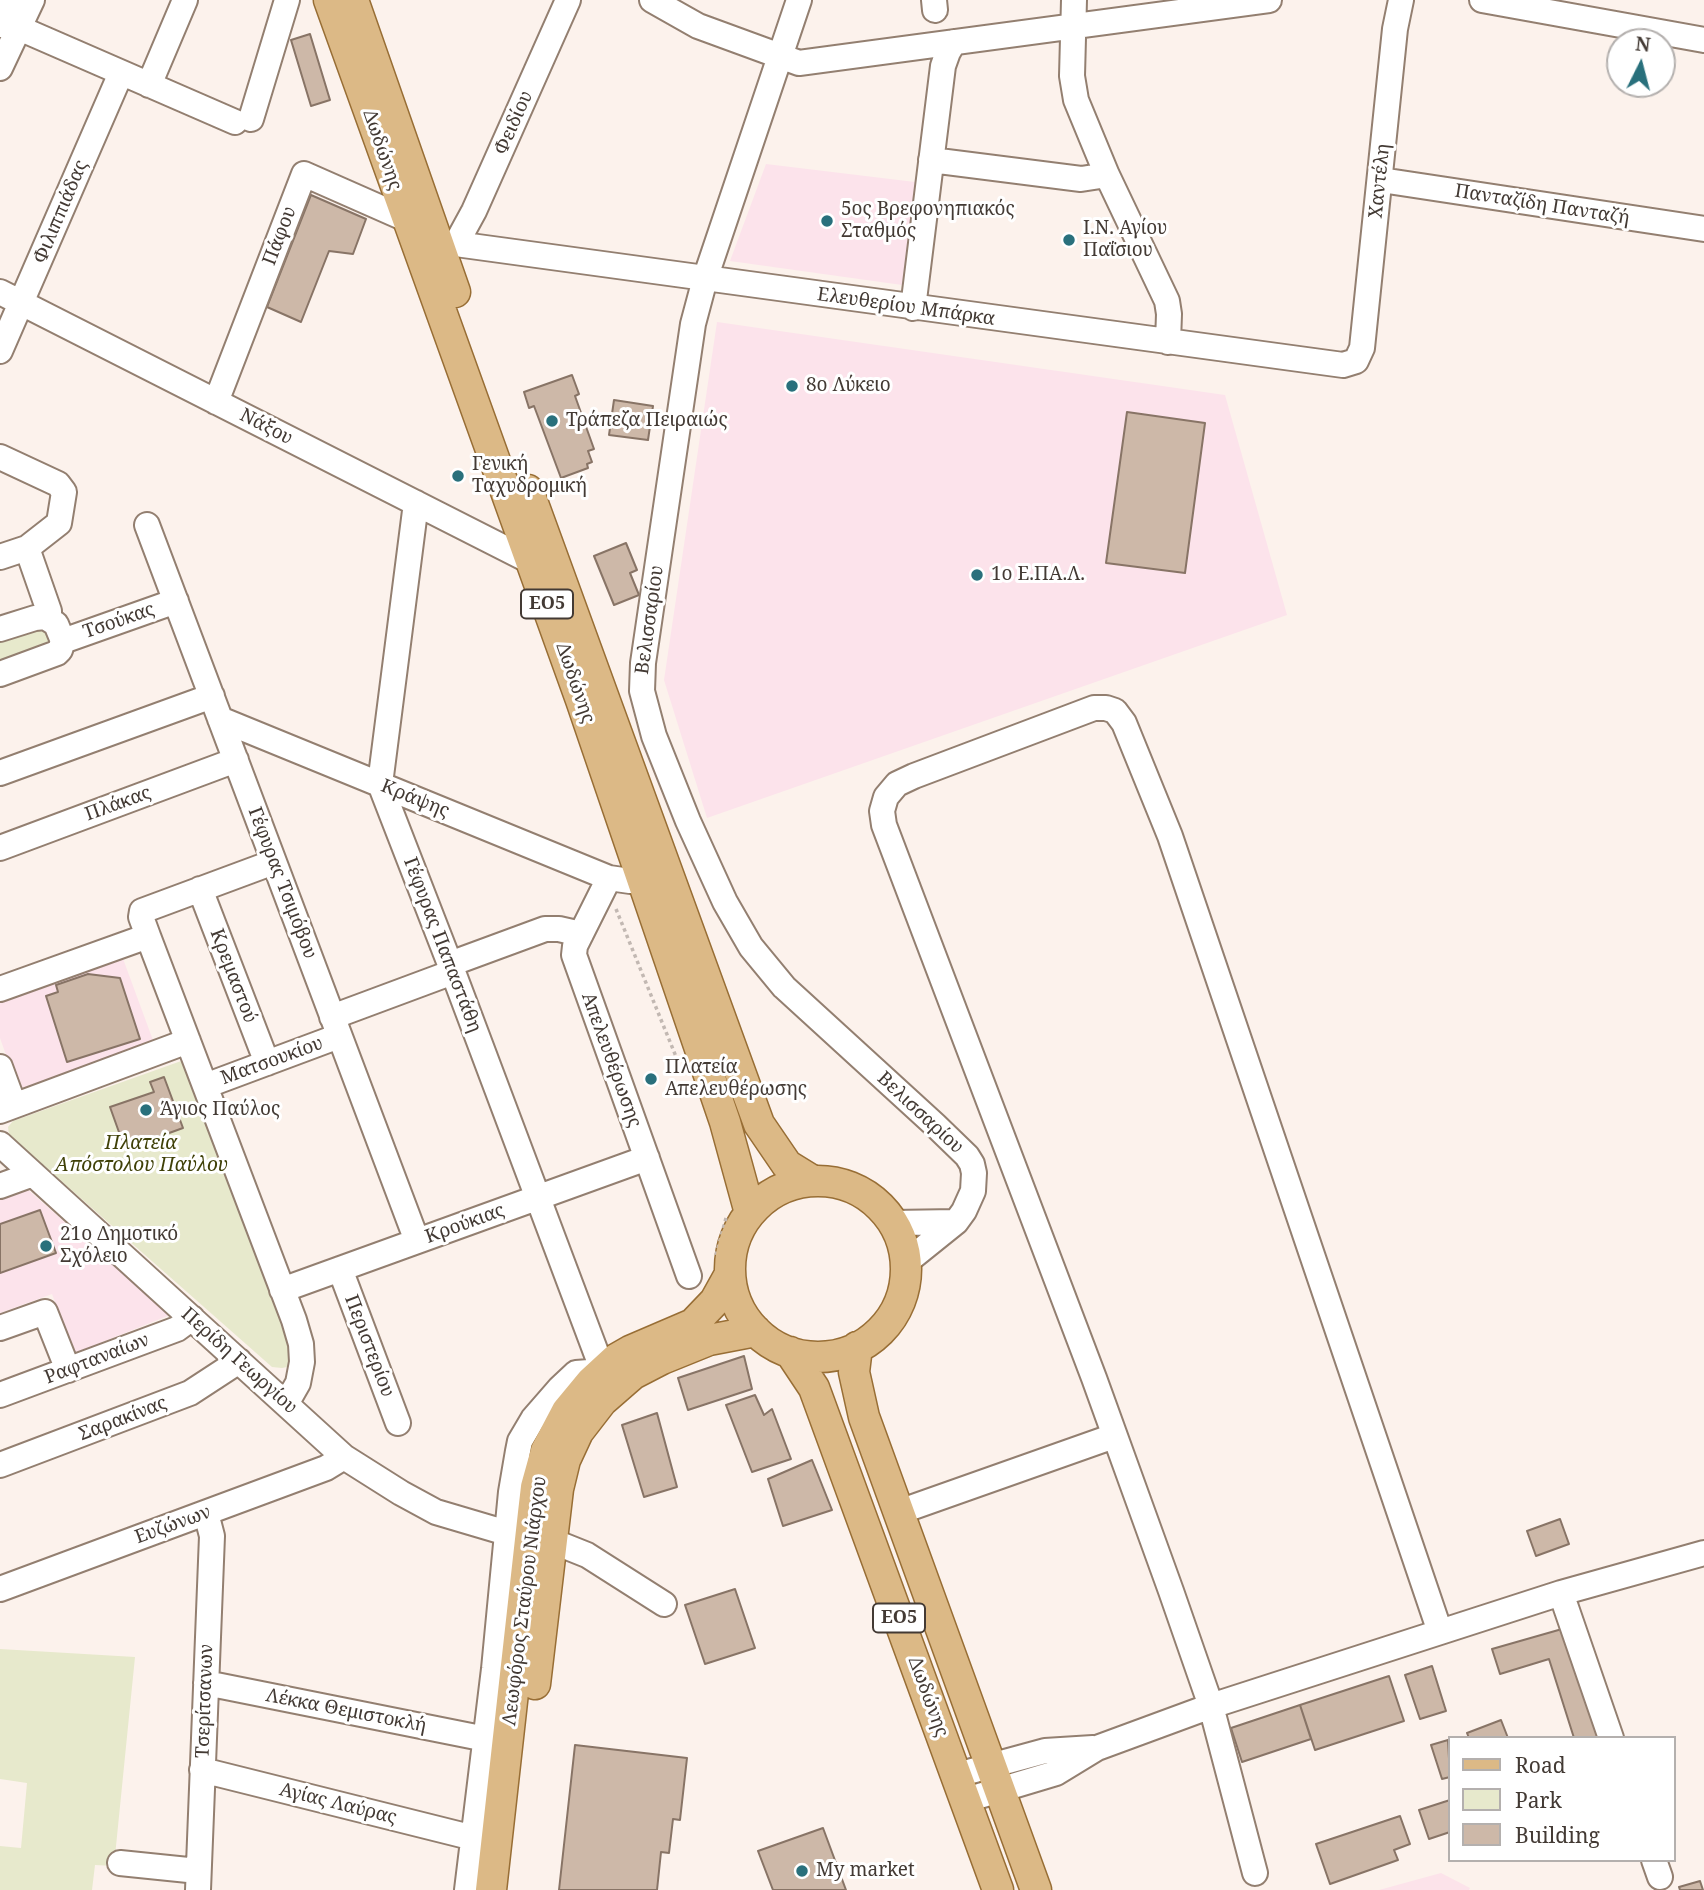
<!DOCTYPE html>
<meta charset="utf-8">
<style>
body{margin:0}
#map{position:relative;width:1704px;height:1890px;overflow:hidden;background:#fcf2ec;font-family:"Noto Serif",serif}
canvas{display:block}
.legend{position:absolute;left:1448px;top:1736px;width:228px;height:126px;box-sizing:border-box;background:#fff;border:2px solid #b4b0ae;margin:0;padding:9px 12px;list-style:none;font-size:21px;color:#433a34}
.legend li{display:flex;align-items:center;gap:14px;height:35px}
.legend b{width:35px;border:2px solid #b4b0ae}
.north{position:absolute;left:1606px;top:28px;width:70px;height:70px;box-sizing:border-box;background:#fff;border:2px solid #b4b0ae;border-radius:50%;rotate:6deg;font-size:19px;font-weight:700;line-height:28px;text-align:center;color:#433a34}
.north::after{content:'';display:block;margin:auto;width:24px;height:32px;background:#29707c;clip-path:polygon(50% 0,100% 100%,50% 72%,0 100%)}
</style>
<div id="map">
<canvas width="1704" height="1890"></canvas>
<ul class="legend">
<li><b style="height:9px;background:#dcb986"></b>Road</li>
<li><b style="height:19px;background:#e7e9cc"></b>Park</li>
<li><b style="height:19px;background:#cdb8a8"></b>Building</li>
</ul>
<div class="north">N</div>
</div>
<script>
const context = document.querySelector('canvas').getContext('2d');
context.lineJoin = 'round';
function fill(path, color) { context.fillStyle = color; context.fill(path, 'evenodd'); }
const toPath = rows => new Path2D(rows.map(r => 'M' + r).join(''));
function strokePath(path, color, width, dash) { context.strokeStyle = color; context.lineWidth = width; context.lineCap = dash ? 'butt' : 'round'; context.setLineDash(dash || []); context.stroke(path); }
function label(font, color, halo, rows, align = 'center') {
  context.font = font + ' "Noto Serif",serif'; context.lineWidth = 6; context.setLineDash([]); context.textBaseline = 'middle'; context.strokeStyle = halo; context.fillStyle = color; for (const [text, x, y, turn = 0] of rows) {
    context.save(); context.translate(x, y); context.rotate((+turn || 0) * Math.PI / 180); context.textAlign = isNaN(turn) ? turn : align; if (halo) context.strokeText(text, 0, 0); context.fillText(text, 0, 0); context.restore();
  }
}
fill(toPath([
 [1441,1873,1470,1888,1469,1890,1379,1890]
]), '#fce3ea');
fill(toPath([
 [766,164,915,182,902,285,730,261],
 [717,322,1225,395,1287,615,707,818,664,680],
 [122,956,154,1043,19,1092,0,1038,0,999],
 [26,1188,170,1315,75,1353,52,1294,0,1313,0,1198]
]), '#fce3eb');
fill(toPath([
 [45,628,56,643,0,670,0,636],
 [184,1060,289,1345,291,1359,287,1367,282,1368,272,1367,9,1135,8,1127,13,1121],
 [0,1649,135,1657,114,1866,95,1865,92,1890,0,1890,0,1846,21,1848,27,1783,0,1779]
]), '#e7e9cc');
const building = toPath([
 [310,34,330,100,311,106,291,40,310,34],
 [311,195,366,219,353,254,329,251,301,322,267,307,311,195],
 [572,375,579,394,575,396,594,449,588,451,592,462,587,464,588,468,561,478,534,406,529,408,524,392,572,375],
 [614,400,653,406,648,440,609,435,614,400],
 [1127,412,1205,423,1185,573,1106,563,1127,412],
 [626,543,637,570,630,573,639,595,614,605,594,556,626,543],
 [88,974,120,978,140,1039,67,1062,46,996,58,992,56,985,88,974],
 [164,1077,183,1128,125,1149,110,1107,154,1092,150,1082,164,1077],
 [40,1210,56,1253,0,1273,0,1224,40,1210],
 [744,1356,752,1389,688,1410,678,1378,744,1356],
 [755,1395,764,1415,772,1409,791,1459,752,1472,726,1405,755,1395],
 [657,1413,677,1487,644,1497,622,1425,657,1413],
 [812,1460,832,1510,783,1526,768,1479,812,1460],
 [1560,1519,1569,1544,1536,1556,1527,1531,1560,1519],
 [735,1589,755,1648,705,1664,685,1605,735,1589],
 [1569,1627,1601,1738,1574,1738,1549,1659,1500,1674,1492,1649,1569,1627],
 [1432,1666,1446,1711,1420,1719,1405,1675,1432,1666],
 [1389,1676,1404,1721,1315,1750,1300,1705,1389,1676],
 [1300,1705,1311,1739,1242,1762,1231,1728,1300,1705],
 [1501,1720,1508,1738,1469,1738,1467,1733,1501,1720],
 [1448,1740,1450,1777,1442,1779,1431,1745,1448,1740],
 [575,1745,687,1758,680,1820,673,1819,669,1853,661,1852,657,1890,559,1890,575,1745],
 [1450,1800,1450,1832,1429,1839,1419,1810,1450,1800],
 [1400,1816,1410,1844,1394,1850,1398,1860,1330,1884,1316,1844,1400,1816],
 [823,1828,846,1890,773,1890,758,1851,823,1828],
 [1700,1881,1703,1890,1680,1890,1679,1887,1700,1881]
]);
fill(building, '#cdb8a8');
strokePath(building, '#887466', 2);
const minor = toPath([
 [568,0,474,211,456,244,1343,365,1356,361,1362,348,1395,29,1401,0],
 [652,0,698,26,799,63,1269,0],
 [799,0,705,279,693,324,643,663,642,691,654,736,688,821,725,902,751,947,784,987,935,1125,967,1156,972,1164,974,1173,973,1191,964,1211,956,1222,905,1263],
 [934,0,935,10],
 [1074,0,1072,76,1076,100,1107,175,1167,301,1169,314,1168,342],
 [1482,0,1704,40],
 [0,25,12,0],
 [19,28,235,122],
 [0,68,32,0],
 [149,85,185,0],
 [251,119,287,0],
 [931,160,1081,179,1107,175],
 [1381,180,1704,229],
 [0,292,532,562],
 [913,308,943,66,948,52,954,42],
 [0,351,121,73],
 [216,402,304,174,406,219],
 [0,457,58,484,64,492,59,523,27,548,0,557],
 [416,503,380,784,453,972,603,1371,576,1373,560,1388,533,1419,520,1441,518,1451,511,1492,494,1669,467,1890],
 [147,525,417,1241],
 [27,548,49,611,49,618],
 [0,629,35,618,45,617,56,624,63,641,60,650,57,653,0,674],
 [63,641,176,601],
 [220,719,609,878],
 [0,773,212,696],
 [0,848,236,760],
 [641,879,630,881,609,878,575,946,574,955,689,1276],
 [200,889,267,1063],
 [148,936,294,1320,301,1344,302,1362,298,1383,286,1404],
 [450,964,545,929,559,929,581,934],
 [0,989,148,936,141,917,142,911,274,862],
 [332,1017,453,972],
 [0,1067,14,1105],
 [205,1086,339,1036],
 [0,1111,188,1041],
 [0,1144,344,1457,401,1493,436,1512,507,1533],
 [0,1186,33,1174],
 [892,1223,956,1222],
 [340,1269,398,1423],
 [282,1290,647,1158],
 [0,1328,45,1312,68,1370],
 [0,1395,177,1329,192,1318],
 [0,1465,190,1393,239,1361],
 [899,1512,1114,1436],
 [552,1541,587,1555,664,1604],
 [0,1589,326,1468,344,1457],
 [1561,1593,1611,1738],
 [206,1683,486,1739],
 [202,1770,474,1838],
 [957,1775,1045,1751,1093,1748],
 [966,1800,1056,1773,1097,1748,1211,1706,1561,1593,1704,1553],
 [1654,1860,1660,1877],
 [120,1863,198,1871],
 [1255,1873,1211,1706,1171,1591,1094,1378,884,825,882,811,886,797,897,784,914,776,1094,708,1106,708,1115,711,1124,723,1170,836,1440,1632],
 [198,1890,212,1536,206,1513]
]);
const major = toPath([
 [329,0,581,700,725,1122,750,1213],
 [353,0,455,292],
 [528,490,759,1124,787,1165,813,1181],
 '730 1269a88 88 0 1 1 176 0a88 88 0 1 1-176 0Z',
 [857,1347,854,1372,864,1417,1036,1890],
 [790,1352,814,1388,998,1890],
 [535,1684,558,1489,565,1460,578,1432,602,1401,633,1374,662,1359,709,1340,756,1331],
 [491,1890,533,1513,536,1487,546,1451,567,1411,591,1382,616,1359,630,1351,693,1324,715,1301,730,1274]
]);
strokePath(minor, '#937f70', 28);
strokePath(major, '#986e35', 33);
strokePath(toPath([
 [616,909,679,1064],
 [716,1255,726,1218]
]), '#c2b8b2', 3.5, [3.5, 3.5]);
strokePath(minor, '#fff', 24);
strokePath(major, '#dcb986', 30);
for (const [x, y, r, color] of [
 [827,221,7,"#29707c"],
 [1069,240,7,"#29707c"],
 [792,386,7,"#29707c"],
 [552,421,7,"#29707c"],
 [458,476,7,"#29707c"],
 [977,575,7,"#29707c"],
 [651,1079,7,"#29707c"],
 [146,1110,7,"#29707c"],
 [46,1246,7,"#29707c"],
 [802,1871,7,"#29707c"]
]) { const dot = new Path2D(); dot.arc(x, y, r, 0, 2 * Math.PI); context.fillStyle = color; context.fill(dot); strokePath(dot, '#fff', 2.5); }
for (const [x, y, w] of [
 [547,604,52],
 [899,1618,52]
]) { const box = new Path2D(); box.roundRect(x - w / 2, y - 14.5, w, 29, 5); context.fillStyle = '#fff'; context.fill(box); strokePath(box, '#433a34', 2); }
label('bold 18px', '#433a34', null, [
 ["ΕΟ5",547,604],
 ["ΕΟ5",899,1618]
]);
label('19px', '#433a34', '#fff', [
 ["Φειδίου",514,123,-66],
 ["Δωδώνης",382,150,71],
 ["Χαντέλη",1380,181,-84],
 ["Πανταζίδη Πανταζή",1542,205,9],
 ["Φιλιππιάδας",61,212,-67],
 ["Πάφου",280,236,-69],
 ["Ελευθερίου Μπάρκα",906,307,8],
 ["Νάξου",266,427,27],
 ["Βελισσαρίου",650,620,-82],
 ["Τσούκας",119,621,-19],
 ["Δωδώνης",575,683,71],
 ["Κράψης",415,799,22],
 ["Πλάκας",118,804,-20],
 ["Γέφυρας Τσιμόβου",282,883,69],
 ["Γέφυρας Παπαστάθη",442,945,69],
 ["Κρεμαστού",233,976,69],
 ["Απελευθέρωσης",611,1060,70],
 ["Ματσουκίου",272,1061,-20],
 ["Βελισσαρίου",920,1113,43],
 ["Κρούκιας",465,1224,-20],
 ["Περιστερίου",369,1346,69],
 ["Ραφταναίων",97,1359,-21],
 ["Περίδη Γεωργίου",239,1361,42],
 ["Σαρακίνας",123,1419,-21],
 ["Ευζώνων",173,1525,-20],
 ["Λεωφόρος Σταύρου Νιάρχου",525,1601,-83],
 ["Δωδώνης",928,1697,70],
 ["Τσερίτσανων",205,1701,-88],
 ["Λέκκα Θεμιστοκλή",346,1711,11],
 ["Αγίας Λαύρας",338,1804,14]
]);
label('19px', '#433a34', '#fff', [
 ["5ος Βρεφονηπιακός",841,210],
 ["Σταθμός",841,232],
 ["Ι.Ν. Αγίου",1083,229],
 ["Παΐσιου",1083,251],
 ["8ο Λύκειο",806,386],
 ["Τράπεζα Πειραιώς",566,421],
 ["Γενική",472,465],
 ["Ταχυδρομική",472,487],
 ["1ο Ε.ΠΑ.Λ.",991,575],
 ["Πλατεία",665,1068],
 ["Απελευθέρωσης",665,1090],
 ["Άγιος Παύλος",160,1110],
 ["21ο Δημοτικό",60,1235],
 ["Σχόλειο",60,1257],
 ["My market",816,1871]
], 'left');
label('italic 19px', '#3f4007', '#fff', [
 ["Πλατεία",141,1144],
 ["Απόστολου Παύλου",141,1166]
]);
</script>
